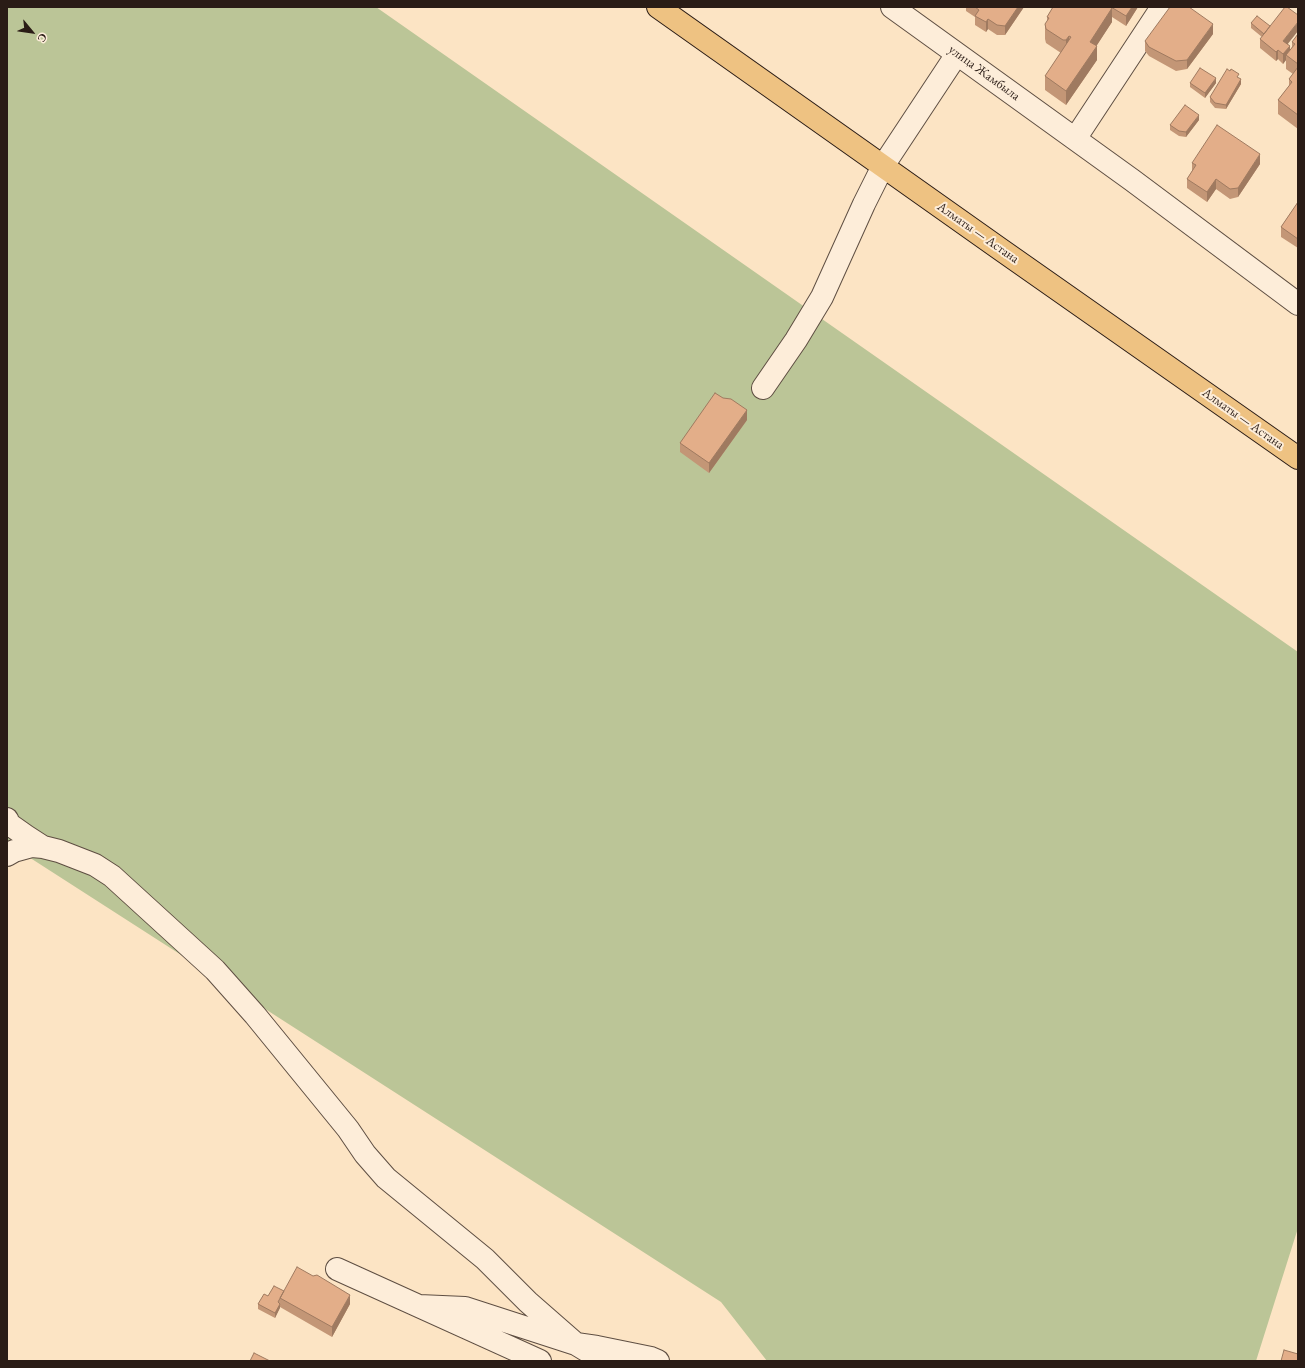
<!DOCTYPE html>
<meta charset="utf-8">
<style>
body{margin:0}
#map{position:relative;width:1305px;height:1368px;overflow:hidden;background:#fce4c4;font-family:"EB Garamond",serif}
canvas{display:block}
.frame{position:absolute;inset:0;border:8px solid #2a1c16;pointer-events:none}
.north{position:absolute;left:12px;top:12px;width:40px;height:40px;-webkit-text-stroke:3px #fdedd9;paint-order:stroke;rotate:119deg;font-size:11px;font-weight:700;line-height:16px;text-align:center;color:#2a1c16}
.north::after{content:'';display:block;margin:auto;width:14px;height:18px;background:#2a1c16;clip-path:polygon(50% 0,100% 100%,50% 72%,0 100%)}
</style>
<div id="map">
<canvas width="1305" height="1368"></canvas>
<div class="frame"></div>
<div class="north">С</div>
</div>
<script>
const context = document.querySelector('canvas').getContext('2d');
context.lineJoin = 'round';
function fill(path, color) { context.fillStyle = color; context.fill(path, 'evenodd'); }
const toPath = rows => new Path2D(rows.map(r => 'M' + r).join(''));
function strokePath(path, color, width, dash) { context.strokeStyle = color; context.lineWidth = width; context.lineCap = dash ? 'butt' : 'round'; context.setLineDash(dash || []); context.stroke(path); }
function label(font, color, halo, rows, align = 'center') {
  context.font = font + ' "EB Garamond",serif'; context.lineWidth = 4; context.setLineDash([]); context.textBaseline = 'middle'; context.strokeStyle = halo; context.fillStyle = color; for (const [text, x, y, turn = 0] of rows) {
    context.save(); context.translate(x, y); context.rotate((+turn || 0) * Math.PI / 180); context.textAlign = isNaN(turn) ? turn : align; if (halo) context.strokeText(text, 0, 0); context.fillText(text, 0, 0); context.restore();
  }
}
fill(toPath([
 [7,7,376,7,1298,652,1298,1228,1256,1361,767,1361,721,1302,7,843]
]), '#bbc597');
const minor = toPath([
 [892,7,1132,180,1298,304],
 [1075,139,1162,7],
 [763,388,796,340,822,297,864,204,883,166,957,54],
 [7,819,9,824,26,836,43,847],
 [7,855,14,851,32,846,43,847,59,851,95,865,112,876,215,970,255,1015,348,1129,365,1154,386,1178,485,1259,528,1302,576,1344,604,1361],
 [337,1269,540,1361],
 [419,1306,465,1308,576,1344,597,1347,651,1358,658,1361]
]);
const trunk = toPath([
 [658,7,1000,249,1298,458]
]);
strokePath(minor, '#5e4e42', 24);
strokePath(trunk, '#2a1c16', 24);
strokePath(minor, '#fdedd9', 22);
strokePath(trunk, '#eec282', 22);
fill(toPath([
 [966,7,1024,7,1005,35,997,35,988,29,986,32,975,25,975,17,966,11],
 [1053,7,1138,7,1126,26,1112,17,1112,22,1096,46,1097,60,1066,105,1045,90,1045,76,1061,53,1046,43,1045,39,1045,24,1047,22,1047,17],
 [1251,23,1288,44,1290,50,1292,47,1292,42,1298,34,1298,129,1278,114,1278,100,1289,86,1289,79,1293,74,1286,69,1286,60,1283,64,1278,59,1276,61,1260,48,1260,39,1262,37,1251,28],
 [1213,34,1187,69,1176,71,1149,56,1145,51,1145,41],
 [1239,78,1241,84,1226,109,1215,108,1210,102,1210,97],
 [1190,83,1216,83,1205,98,1190,87],
 [1199,120,1186,137,1179,136,1170,130,1170,125],
 [1192,163,1260,164,1238,197,1230,199,1216,189,1207,202,1187,188,1187,179,1192,171],
 [1298,202,1298,248,1281,237,1281,227],
 [747,420,709,473,680,452,680,443],
 [284,1291,350,1304,332,1337,280,1307,275,1318,258,1309,258,1304,268,1296]
]), '#c39676');
fill(toPath([
 [1018,7,1024,7,1005,35,1005,26],
 [1132,7,1138,7,1126,26,1126,16],
 [1112,8,1112,22,1090,56,1090,42],
 [988,19,988,29,986,32,986,22],
 [1298,22,1298,31,1283,50,1283,41],
 [1213,24,1213,34,1187,69,1187,60],
 [1069,36,1069,50,1066,54,1066,40],
 [1097,46,1097,60,1066,105,1066,91],
 [1290,46,1290,56,1286,55,1286,60,1283,64,1283,54],
 [1278,50,1278,59,1276,61,1276,52],
 [1216,78,1216,83,1205,98,1205,93],
 [1241,79,1241,84,1226,109,1226,105],
 [1199,115,1199,120,1186,137,1186,132],
 [1260,154,1260,164,1238,197,1238,188],
 [1216,179,1216,189,1207,202,1207,192],
 [747,410,747,420,709,473,709,463],
 [350,1295,350,1304,332,1337,332,1327],
 [280,1304,280,1308,275,1318,275,1313]
]), '#9f7a60');
const building = toPath([
 [975,7,1018,7,1005,26,997,25,988,19,986,22,975,16,979,10,975,7],
 [1053,7,1110,7,1112,8,1090,42,1097,46,1066,91,1045,76,1071,37,1069,36,1066,40,1063,40,1046,29,1045,24,1049,18,1047,17,1053,7],
 [1111,7,1132,7,1126,16,1111,7],
 [1170,7,1189,7,1213,24,1187,60,1176,61,1149,47,1145,41,1170,7],
 [1285,7,1287,7,1298,15,1298,22,1283,41,1290,46,1283,54,1278,50,1276,52,1260,39,1285,7],
 [1257,16,1270,26,1264,34,1251,23,1257,16],
 [1298,34,1298,64,1286,55,1295,44,1292,42,1298,34],
 [1298,67,1298,115,1278,100,1292,82,1289,79,1298,67],
 [1200,68,1216,78,1205,93,1190,83,1200,68],
 [1227,69,1230,71,1231,69,1239,74,1237,77,1241,79,1226,105,1215,103,1210,97,1227,69],
 [1185,105,1199,115,1186,132,1179,131,1170,125,1185,105],
 [1217,125,1260,154,1238,188,1230,189,1216,179,1207,192,1187,179,1196,165,1192,163,1217,125],
 [1298,202,1298,239,1281,227,1298,202],
 [715,393,723,398,731,399,747,410,709,463,680,443,715,393],
 [297,1267,313,1276,317,1275,350,1295,332,1327,280,1298,297,1267],
 [274,1286,284,1291,278,1302,280,1304,275,1313,258,1304,264,1294,268,1296,274,1286],
 [1284,1350,1298,1354,1298,1361,1281,1361,1284,1350],
 [254,1353,270,1361,250,1361,254,1353]
]);
fill(building, '#e3ae89');
strokePath(building, '#9f7a60', 1);
label('13px', '#2a1c16', '#fdedd9', [
 ["улица Жамбыла",984,73,36],
 ["Алматы — Астана",978,233,35],
 ["Алматы — Астана",1243,419,35]
]);
</script>
